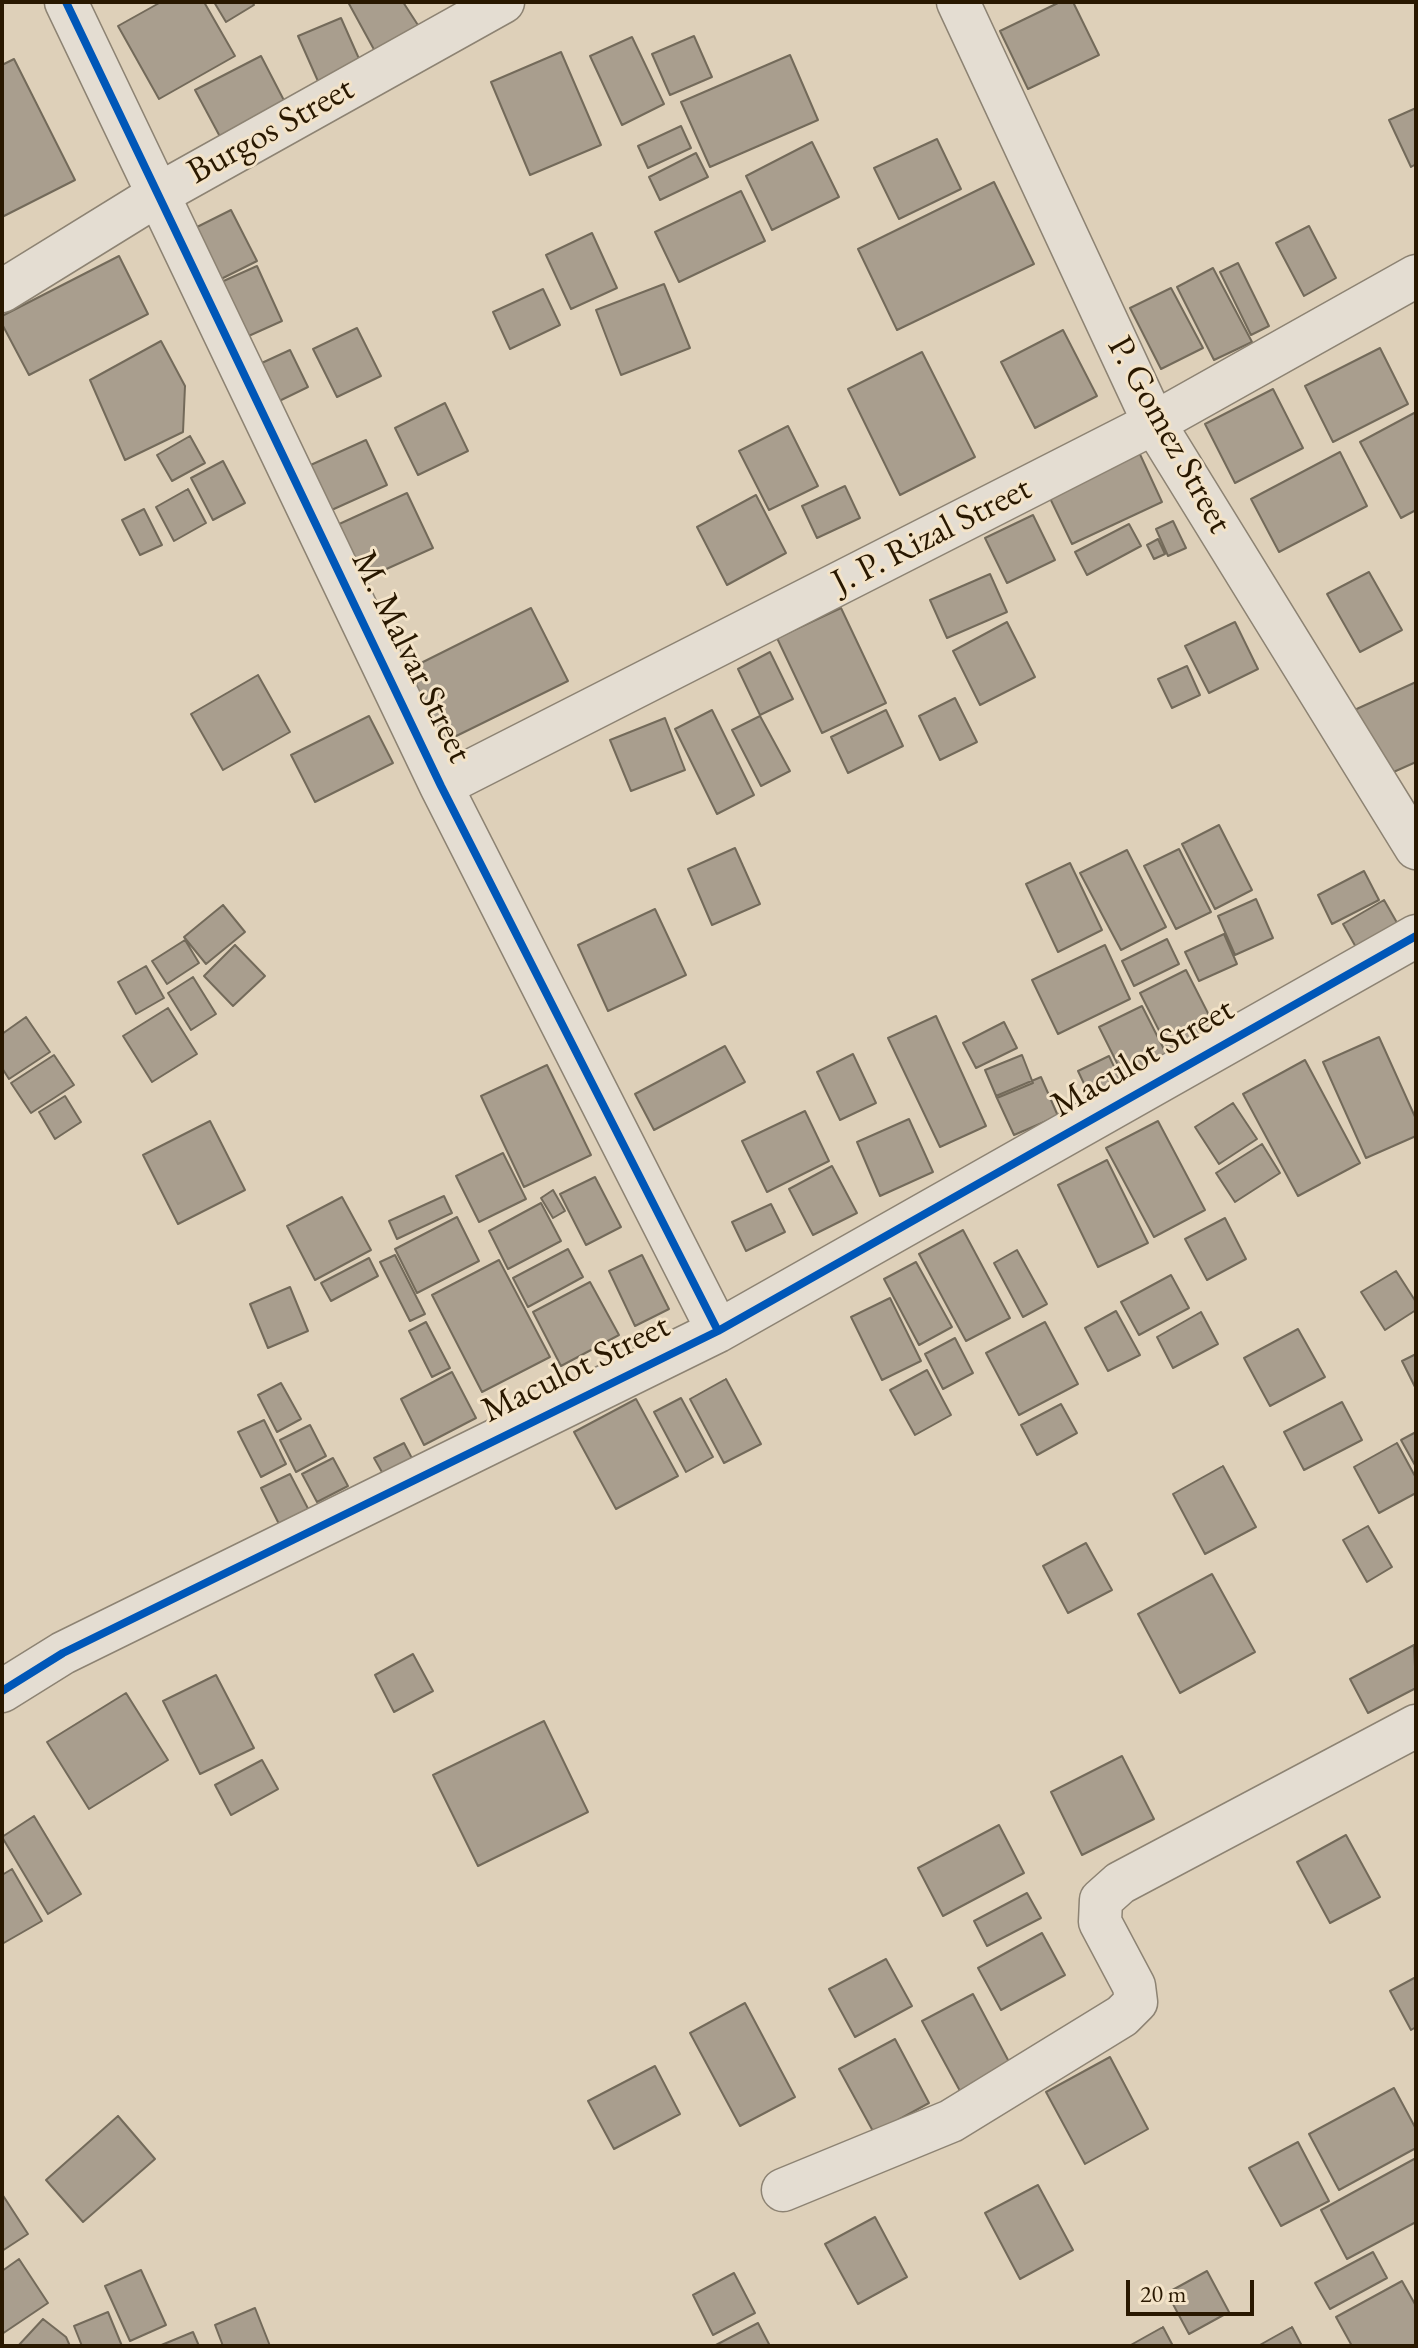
<!DOCTYPE html>
<style>
body{margin:0}
#map{position:relative;width:1418px;height:2348px;overflow:hidden;background:#ded0b9;font-family:"EB Garamond",serif}
canvas{display:block}
.frame{position:absolute;inset:0;border:4px solid #291800;pointer-events:none}
.scale{position:absolute;left:1126px;top:2280px;width:128px;height:36px;box-sizing:border-box;border:4px solid #291800;border-top:0;padding-left:10px;font-size:24px;line-height:28px;white-space:nowrap;color:#291800;-webkit-text-stroke:6px #f3e3c8;paint-order:stroke}
</style>
<div id="map">
<canvas width="1418" height="2348"></canvas>
<div class="frame"></div>
<div class="scale">20 m</div>
</div>
<script>
const context = document.querySelector('canvas').getContext('2d');
context.lineJoin = 'round';
function fill(path, color) { context.fillStyle = color; context.fill(path, 'evenodd'); }
const toPath = rows => new Path2D(rows.map(r => 'M' + r).join(''));
function strokePath(path, color, width, dash) { context.strokeStyle = color; context.lineWidth = width; context.lineCap = dash ? 'butt' : 'round'; context.setLineDash(dash || []); context.stroke(path); }
function label(font, color, halo, rows, align = 'center') {
  context.font = font + ' "EB Garamond",serif'; context.lineWidth = 6; context.setLineDash([]); context.textBaseline = 'middle'; context.strokeStyle = halo; context.fillStyle = color; for (const [text, x, y, turn = 0] of rows) {
    context.save(); context.translate(x, y); context.rotate((+turn || 0) * Math.PI / 180); context.textAlign = isNaN(turn) ? turn : align; if (halo) context.strokeText(text, 0, 0); context.fillText(text, 0, 0); context.restore();
  }
}
const building = toPath([
 [161,2,204,2,235,56,159,99,118,26,161,2],
 [214,2,252,2,254,5,226,22,214,2],
 [348,2,403,2,427,39,383,66,348,2],
 [1060,2,1073,2,1099,55,1028,89,1000,31,1060,2],
 [341,18,364,70,321,88,298,36,341,18],
 [694,36,712,77,670,95,652,54,694,36],
 [632,37,664,104,622,125,590,56,632,37],
 [561,52,601,145,530,175,491,82,561,52],
 [790,55,818,120,710,167,681,102,790,55],
 [261,56,290,112,225,146,195,90,261,56],
 [14,59,75,180,2,217,2,65,14,59],
 [1416,108,1416,164,1411,167,1389,120,1416,108],
 [681,126,691,148,648,168,638,146,681,126],
 [937,139,961,189,899,219,874,168,937,139],
 [812,142,839,197,772,230,746,176,812,142],
 [696,153,708,177,660,200,649,177,696,153],
 [994,182,1034,264,897,330,858,249,994,182],
 [741,191,765,241,679,282,655,232,741,191],
 [231,210,257,261,209,285,183,234,231,210],
 [1309,226,1336,278,1304,296,1276,243,1309,226],
 [592,233,617,288,571,309,546,255,592,233],
 [119,256,148,314,29,375,2,324,2,316,119,256],
 [1238,263,1269,326,1251,335,1220,272,1238,263],
 [257,266,282,321,233,343,208,288,257,266],
 [1213,268,1252,342,1214,360,1177,287,1213,268],
 [664,284,690,348,621,375,596,310,664,284],
 [1171,288,1203,348,1161,369,1130,308,1171,288],
 [543,289,560,325,510,349,493,312,543,289],
 [357,328,381,376,337,397,313,349,357,328],
 [1063,330,1097,396,1035,428,1001,362,1063,330],
 [161,341,185,386,183,432,125,460,90,380,161,341],
 [1380,348,1408,404,1333,442,1305,386,1380,348],
 [290,350,308,387,271,405,253,367,290,350],
 [922,352,975,457,900,495,848,389,922,352],
 [1273,389,1303,448,1235,483,1205,424,1273,389],
 [445,403,468,451,418,475,395,428,445,403],
 [1416,412,1416,510,1401,518,1360,442,1416,412],
 [788,426,818,486,769,510,739,451,788,426],
 [190,436,205,463,172,481,157,455,190,436],
 [366,440,387,485,325,513,304,468,366,440],
 [1138,450,1162,502,1072,544,1047,492,1138,450],
 [1340,452,1367,506,1279,552,1251,499,1340,452],
 [223,461,245,503,213,520,191,478,223,461],
 [845,486,860,518,817,538,802,506,845,486],
 [188,489,206,523,174,541,156,507,188,489],
 [407,493,433,548,362,580,337,525,407,493],
 [756,495,786,553,727,585,697,527,756,495],
 [144,509,162,545,140,555,122,520,144,509],
 [1033,515,1055,560,1007,583,985,538,1033,515],
 [1173,521,1186,548,1168,556,1156,529,1173,521],
 [1129,524,1141,546,1087,575,1075,552,1129,524],
 [1158,539,1165,554,1154,559,1147,545,1158,539],
 [1369,572,1402,630,1360,652,1327,594,1369,572],
 [990,574,1007,612,947,638,930,600,990,574],
 [531,608,568,681,438,745,401,673,531,608],
 [841,608,886,703,822,733,777,638,841,608],
 [1007,622,1035,677,980,705,953,651,1007,622],
 [1235,622,1258,669,1209,693,1185,646,1235,622],
 [770,652,793,699,760,715,738,669,770,652],
 [1187,666,1200,695,1172,708,1158,679,1187,666],
 [258,675,290,732,223,770,191,714,258,675],
 [1416,682,1416,762,1380,778,1350,712,1416,682],
 [955,698,977,742,940,760,919,716,955,698],
 [712,710,754,795,717,814,675,729,712,710],
 [886,710,903,746,848,773,831,737,886,710],
 [369,716,393,763,315,802,291,755,369,716],
 [760,716,790,771,761,786,732,730,760,716],
 [665,718,685,770,631,791,610,740,665,718],
 [1219,825,1252,890,1215,909,1182,844,1219,825],
 [735,848,760,904,712,925,688,869,735,848],
 [1179,849,1211,912,1176,929,1144,866,1179,849],
 [1127,850,1166,927,1121,950,1080,873,1127,850],
 [1070,863,1102,930,1058,952,1026,884,1070,863],
 [1364,871,1379,900,1332,924,1318,895,1364,871],
 [1256,899,1273,938,1235,955,1218,916,1256,899],
 [1384,900,1404,935,1362,958,1343,924,1384,900],
 [223,905,245,932,206,964,184,937,223,905],
 [655,909,686,975,608,1011,578,945,655,909],
 [1224,934,1237,964,1199,981,1185,952,1224,934],
 [1167,939,1179,964,1134,986,1122,961,1167,939],
 [185,940,199,963,167,984,152,961,185,940],
 [235,945,265,976,233,1006,204,976,235,945],
 [1105,945,1130,999,1058,1034,1032,980,1105,945],
 [146,966,164,998,136,1014,118,982,146,966],
 [1186,970,1216,1029,1170,1052,1140,993,1186,970],
 [193,977,216,1014,191,1030,168,993,193,977],
 [1142,1006,1175,1071,1132,1093,1099,1027,1142,1006],
 [168,1008,197,1054,152,1082,123,1036,168,1008],
 [936,1016,986,1126,940,1147,888,1038,936,1016],
 [26,1017,50,1052,9,1079,2,1068,2,1034,26,1017],
 [1004,1022,1017,1048,976,1068,963,1043,1004,1022],
 [1379,1037,1416,1119,1416,1136,1366,1158,1323,1062,1379,1037],
 [725,1046,745,1082,654,1130,635,1094,725,1046],
 [853,1054,876,1103,840,1120,817,1072,853,1054],
 [54,1055,74,1085,31,1113,11,1083,54,1055],
 [1022,1055,1033,1083,997,1098,985,1070,1022,1055],
 [1109,1056,1127,1094,1096,1109,1078,1071,1109,1056],
 [1305,1060,1360,1163,1298,1196,1243,1094,1305,1060],
 [547,1065,591,1155,524,1187,481,1096,547,1065],
 [1041,1077,1058,1116,1014,1135,996,1096,1041,1077],
 [65,1096,81,1122,55,1139,39,1112,65,1096],
 [1233,1103,1257,1139,1219,1164,1195,1127,1233,1103],
 [805,1111,829,1161,767,1192,742,1141,805,1111],
 [909,1119,933,1172,880,1196,857,1142,909,1119],
 [210,1121,245,1190,178,1224,143,1155,210,1121],
 [1158,1121,1205,1210,1154,1237,1106,1148,1158,1121],
 [1262,1144,1280,1173,1235,1202,1216,1173,1262,1144],
 [503,1153,526,1199,479,1222,456,1176,503,1153],
 [1107,1160,1148,1243,1098,1267,1058,1185,1107,1160],
 [832,1166,857,1213,813,1235,789,1189,832,1166],
 [595,1177,621,1227,586,1245,560,1194,595,1177],
 [553,1190,565,1211,553,1218,541,1198,553,1190],
 [444,1196,452,1213,397,1239,389,1221,444,1196],
 [342,1197,371,1250,315,1280,287,1226,342,1197],
 [541,1203,561,1241,508,1269,489,1231,541,1203],
 [771,1204,785,1232,746,1251,732,1222,771,1204],
 [457,1217,479,1261,417,1293,395,1249,457,1217],
 [1225,1218,1246,1259,1207,1280,1185,1239,1225,1218],
 [963,1230,1010,1318,966,1341,919,1254,963,1230],
 [568,1249,583,1277,528,1307,513,1278,568,1249],
 [1017,1250,1047,1304,1023,1317,994,1263,1017,1250],
 [395,1255,425,1314,410,1321,380,1262,395,1255],
 [642,1255,669,1309,635,1326,609,1271,642,1255],
 [369,1258,378,1276,331,1301,321,1283,369,1258],
 [499,1260,550,1357,482,1392,432,1295,499,1260],
 [916,1262,952,1327,919,1345,884,1279,916,1262],
 [1396,1271,1416,1302,1416,1310,1385,1330,1361,1292,1396,1271],
 [1171,1275,1189,1308,1139,1335,1121,1302,1171,1275],
 [590,1282,619,1335,561,1366,533,1312,590,1282],
 [290,1287,308,1331,268,1348,250,1304,290,1287],
 [890,1298,921,1361,882,1380,851,1317,890,1298],
 [1116,1311,1140,1355,1108,1371,1085,1328,1116,1311],
 [1201,1312,1218,1344,1173,1368,1157,1337,1201,1312],
 [426,1322,450,1368,432,1377,409,1331,426,1322],
 [1045,1322,1078,1384,1019,1415,986,1353,1045,1322],
 [1298,1329,1325,1377,1270,1406,1244,1358,1298,1329],
 [955,1338,973,1373,943,1389,925,1354,955,1338],
 [1416,1354,1416,1389,1402,1361,1416,1354],
 [927,1370,951,1415,915,1435,890,1390,927,1370],
 [452,1372,476,1418,424,1445,401,1399,452,1372],
 [726,1379,761,1444,724,1463,690,1399,726,1379],
 [281,1383,301,1419,277,1432,258,1395,281,1383],
 [681,1398,713,1457,686,1472,654,1412,681,1398],
 [636,1399,678,1476,616,1509,574,1432,636,1399],
 [1342,1402,1362,1440,1304,1470,1284,1432,1342,1402],
 [1061,1404,1077,1433,1037,1455,1021,1425,1061,1404],
 [264,1420,286,1464,261,1477,238,1432,264,1420],
 [310,1425,326,1456,296,1472,280,1440,310,1425],
 [1416,1432,1416,1467,1401,1440,1416,1432],
 [404,1443,416,1466,387,1481,374,1458,404,1443],
 [1397,1443,1416,1478,1416,1493,1379,1513,1354,1467,1397,1443],
 [333,1458,348,1486,317,1502,302,1474,333,1458],
 [1223,1466,1256,1527,1205,1554,1173,1494,1223,1466],
 [290,1474,315,1522,285,1536,261,1488,290,1474],
 [1368,1526,1392,1567,1367,1582,1343,1540,1368,1526],
 [1086,1543,1112,1590,1068,1613,1043,1566,1086,1543],
 [1212,1574,1255,1652,1180,1693,1138,1614,1212,1574],
 [1414,1645,1416,1688,1368,1713,1350,1679,1414,1645],
 [413,1654,433,1691,394,1712,375,1675,413,1654],
 [216,1675,254,1748,200,1774,163,1701,216,1675],
 [126,1693,168,1760,89,1809,47,1742,126,1693],
 [544,1721,588,1812,478,1866,433,1775,544,1721],
 [1122,1756,1154,1819,1082,1855,1051,1792,1122,1756],
 [262,1760,278,1789,231,1815,215,1785,262,1760],
 [34,1816,81,1894,48,1914,2,1837,34,1816],
 [999,1825,1024,1873,943,1916,918,1868,999,1825],
 [1346,1835,1380,1897,1330,1923,1297,1862,1346,1835],
 [12,1869,42,1921,2,1944,2,1875,12,1869],
 [1027,1893,1041,1918,987,1946,974,1921,1027,1893],
 [1042,1933,1065,1975,1001,2010,978,1968,1042,1933],
 [886,1959,912,2006,855,2037,829,1989,886,1959],
 [1416,1977,1416,2027,1411,2030,1390,1991,1416,1977],
 [973,1994,1016,2075,966,2102,922,2021,973,1994],
 [745,2003,795,2097,740,2126,690,2033,745,2003],
 [895,2039,929,2103,874,2133,839,2069,895,2039],
 [1110,2057,1148,2129,1085,2164,1046,2092,1110,2057],
 [655,2066,680,2114,614,2149,588,2101,655,2066],
 [1394,2088,1416,2129,1416,2148,1339,2190,1309,2134,1394,2088],
 [118,2116,155,2159,83,2222,46,2180,118,2116],
 [1298,2142,1329,2201,1281,2226,1249,2168,1298,2142],
 [1416,2158,1416,2222,1347,2259,1321,2210,1416,2158],
 [1038,2185,1073,2250,1020,2279,985,2213,1038,2185],
 [2,2194,28,2234,2,2251,2,2194],
 [875,2217,907,2277,858,2304,825,2244,875,2217],
 [1373,2252,1387,2278,1330,2309,1315,2283,1373,2252],
 [19,2259,48,2303,2,2334,2,2271,19,2259],
 [141,2270,166,2325,130,2341,105,2286,141,2270],
 [1207,2271,1229,2312,1189,2334,1167,2293,1207,2271],
 [734,2273,755,2313,713,2335,693,2295,734,2273],
 [1402,2281,1416,2306,1416,2346,1352,2346,1336,2317,1402,2281],
 [255,2308,270,2346,223,2346,215,2325,255,2308],
 [108,2312,122,2346,82,2346,74,2326,108,2312],
 [43,2319,66,2337,70,2346,18,2346,43,2319],
 [758,2323,770,2346,714,2346,758,2323],
 [1163,2327,1173,2346,1129,2346,1163,2327],
 [1292,2327,1302,2346,1258,2346,1292,2327],
 [193,2332,199,2346,159,2346,193,2332]
]);
fill(building, '#a99e8e');
strokePath(building, '#736a5a', 2);
const street = toPath([
 [66,2,441,786,718,1331],
 [958,2,1154,423,1416,848],
 [2,291,159,194,503,2],
 [441,786,1154,423,1416,276],
 [2,1691,63,1653,718,1331,1416,936],
 [783,2190,951,2121,1122,2016,1136,2002,1134,1986,1100,1922,1101,1900,1120,1883,1416,1726]
]);
strokePath(street, '#8d8373', 45);
strokePath(street, '#e4ddd2', 42);
strokePath(toPath([
 [66,2,441,786,718,1331],
 [2,1691,63,1653,718,1331,1416,936]
]), '#0057b8', 8);
label('36px', '#291800', '#f3e3c8', [
 ["Burgos Street",271,131,-29],
 ["P. Gomez Street",1169,435,61],
 ["J. P. Rizal Street",932,536,-27],
 ["M. Malvar Street",411,657,64],
 ["Maculot Street",1143,1058,-30],
 ["Maculot Street",576,1369,-26]
]);
</script>
